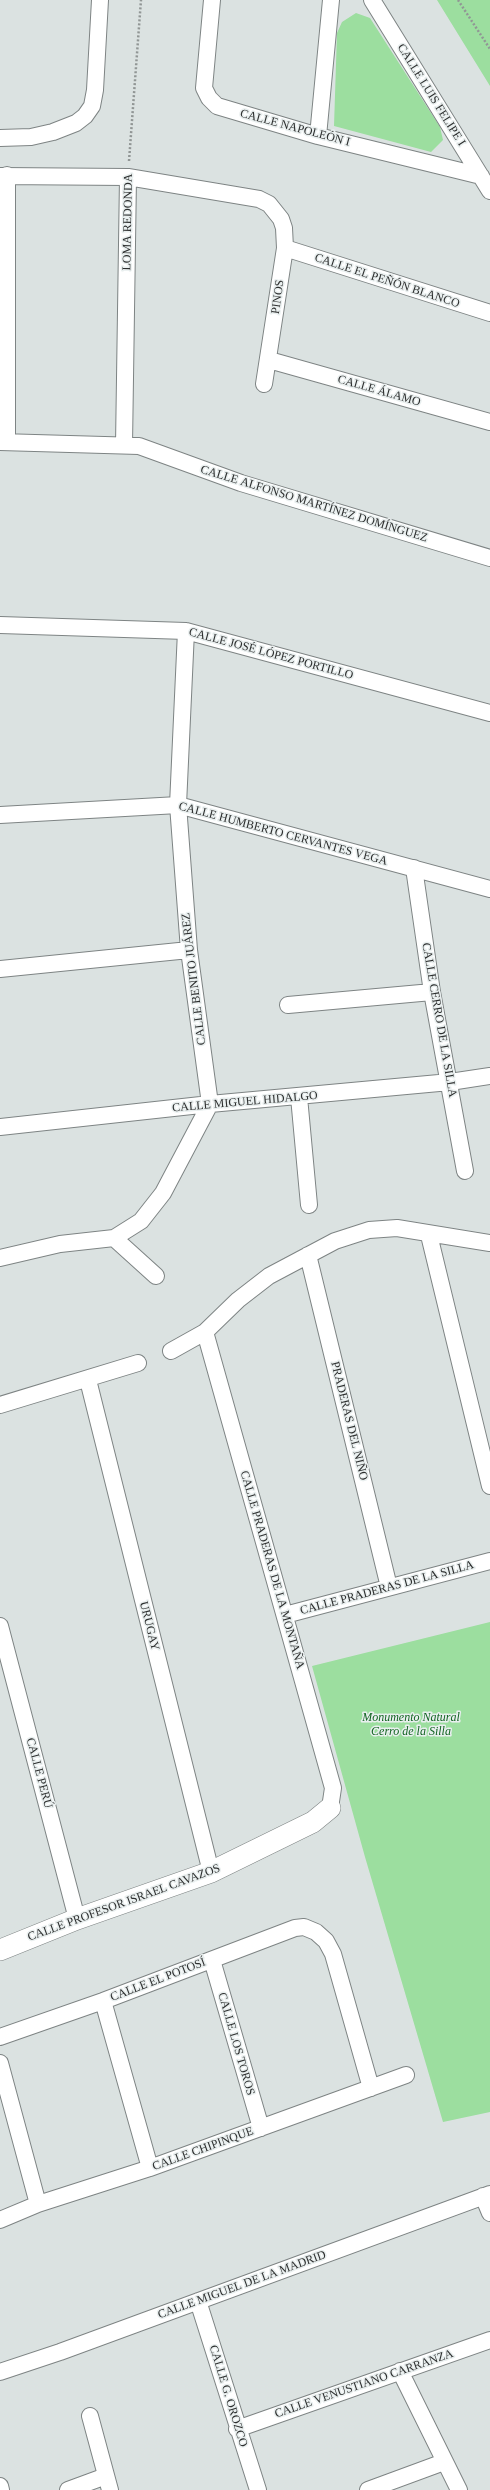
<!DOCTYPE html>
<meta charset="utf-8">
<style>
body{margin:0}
canvas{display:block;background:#dbe2e1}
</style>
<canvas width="490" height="2490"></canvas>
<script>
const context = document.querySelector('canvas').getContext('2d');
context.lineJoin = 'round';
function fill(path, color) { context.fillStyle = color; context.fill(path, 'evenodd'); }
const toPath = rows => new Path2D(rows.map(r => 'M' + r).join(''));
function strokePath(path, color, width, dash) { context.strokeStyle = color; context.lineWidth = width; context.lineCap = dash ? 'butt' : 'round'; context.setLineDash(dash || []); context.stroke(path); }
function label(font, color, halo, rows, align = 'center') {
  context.font = font + ' "Times New Roman",serif'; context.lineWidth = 3; context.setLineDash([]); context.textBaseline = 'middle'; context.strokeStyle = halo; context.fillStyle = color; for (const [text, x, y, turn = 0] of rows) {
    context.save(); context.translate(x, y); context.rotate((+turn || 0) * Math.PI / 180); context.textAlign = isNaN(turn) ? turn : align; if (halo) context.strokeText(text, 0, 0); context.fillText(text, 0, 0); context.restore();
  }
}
fill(toPath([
 [437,0,490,0,490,86],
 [356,13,370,18,440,127,443,140,431,152,334,126,337,33,342,22],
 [490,1622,490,2112,443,2122,365,1857,312,1666]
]), '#9cde9f');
const minor = toPath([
 [212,0,204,88,209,98,217,106,318,136,481,176],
 [372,0,490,191],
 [318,136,331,0],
 [0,138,31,137,53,132,76,123,85,116,92,106,95,90,100,0],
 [7,175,7,441],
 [0,176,128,177,259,199,269,204,281,219,284,228,285,248,264,384],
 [285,248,490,313],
 [269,360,490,422],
 [0,442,139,446,241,483,490,558],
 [124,445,128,177],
 [0,625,186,631,490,713],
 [0,815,178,805,490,889],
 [414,868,432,992,465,1171],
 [0,969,189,950],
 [288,1005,432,992],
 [299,1097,309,1205],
 [0,1127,210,1104,450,1082,490,1076],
 [429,1235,490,1486],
 [308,1255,389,1587],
 [0,1258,60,1244,114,1238],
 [156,1276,114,1238,141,1221,163,1193,210,1104,189,950,178,805,186,631],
 [205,1332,333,1788,330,1808],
 [171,1351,205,1332,238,1300,269,1276,335,1241,369,1230,397,1228,490,1243],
 [88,1380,211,1872],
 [0,1405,138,1363],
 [285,1615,490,1561],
 [0,1626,77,1919],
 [212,1960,261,2128],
 [103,2001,150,2168],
 [0,2037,103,2001,295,1928,304,1927,316,1932,326,1941,333,1954,371,2088],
 [0,2063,38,2204],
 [483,2196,490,2213],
 [0,2220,38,2204,150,2168,406,2075],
 [198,2301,258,2490],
 [400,2371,459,2490],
 [0,2372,60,2352,490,2194],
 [90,2416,110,2490],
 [237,2429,490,2340],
 [0,2486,1,2490],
 [68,2490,106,2476],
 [368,2490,444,2462]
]);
const tertiary = toPath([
 [0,1950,77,1919,211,1872,313,1822,330,1808]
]);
strokePath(minor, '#7e8484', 18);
strokePath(tertiary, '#7e8484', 22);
strokePath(toPath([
 [458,0,490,49],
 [129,161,141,0]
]), '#919695', 2.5, [2, 2]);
strokePath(minor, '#fff', 16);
strokePath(tertiary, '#fff', 21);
label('12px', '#2d2f2f', '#e9efef', [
 ["CALLE LUIS FELIPE I",431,95,58],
 ["CALLE NAPOLEÓN I",295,128,15],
 ["LOMA REDONDA",128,222,-89],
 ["CALLE EL PEÑÓN BLANCO",387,281,18],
 ["PINOS",278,297,-82],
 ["CALLE ÁLAMO",379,391,16],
 ["CALLE ALFONSO MARTÍNEZ DOMÍNGUEZ",314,504,17],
 ["CALLE JOSÉ LÓPEZ PORTILLO",271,654,15],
 ["CALLE HUMBERTO CERVANTES VEGA",283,834,15],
 ["CALLE BENITO JUÁREZ",194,979,-97],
 ["CALLE CERRO DE LA SILLA",439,1020,80],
 ["CALLE MIGUEL HIDALGO",245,1102,-5],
 ["PRADERAS DEL NIÑO",349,1421,76],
 ["CALLE PRADERAS DE LA MONTAÑA",272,1570,74],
 ["CALLE PRADERAS DE LA SILLA",387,1588,-15],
 ["URUGAY",149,1626,76],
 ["CALLE PERÚ",39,1773,75],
 ["CALLE PROFESOR ISRAEL CAVAZOS",124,1903,-20],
 ["CALLE EL POTOSÍ",158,1980,-21],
 ["CALLE LOS TOROS",236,2044,74],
 ["CALLE CHIPINQUE",203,2149,-20],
 ["CALLE MIGUEL DE LA MADRID",242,2285,-20],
 ["CALLE VENUSTIANO CARRANZA",364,2384,-19],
 ["CALLE G. OROZCO",228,2396,73]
]);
label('italic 12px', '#116421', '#e9efef', [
 ["Monumento Natural",411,1718],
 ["Cerro de la Silla",411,1732]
]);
</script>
